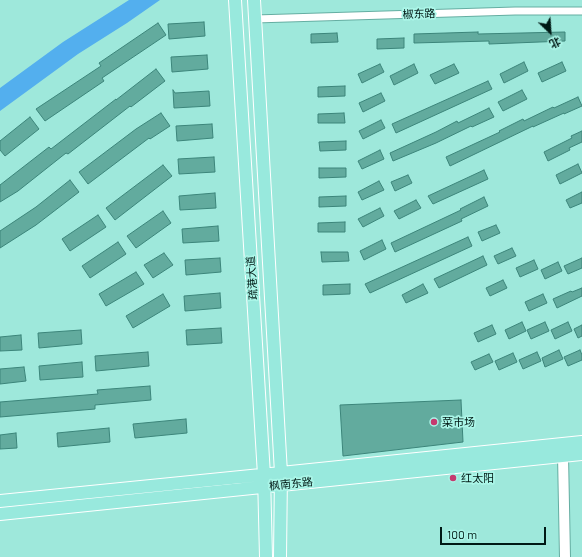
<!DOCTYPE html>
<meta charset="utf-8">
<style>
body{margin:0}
#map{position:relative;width:582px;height:557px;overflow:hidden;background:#9ee8db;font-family:Barlow,"Noto Sans SC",sans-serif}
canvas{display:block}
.north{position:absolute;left:530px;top:12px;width:40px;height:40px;-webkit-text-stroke:3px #abf6e8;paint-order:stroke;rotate:155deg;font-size:11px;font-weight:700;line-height:16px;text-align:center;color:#001915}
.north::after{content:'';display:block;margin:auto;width:14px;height:18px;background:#001915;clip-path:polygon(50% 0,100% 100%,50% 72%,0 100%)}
.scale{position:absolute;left:440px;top:527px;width:106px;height:18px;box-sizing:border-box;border:2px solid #001915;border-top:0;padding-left:5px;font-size:12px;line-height:14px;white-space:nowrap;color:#001915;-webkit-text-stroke:3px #abf6e8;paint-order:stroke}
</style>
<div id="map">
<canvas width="582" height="557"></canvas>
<div class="north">北</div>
<div class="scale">100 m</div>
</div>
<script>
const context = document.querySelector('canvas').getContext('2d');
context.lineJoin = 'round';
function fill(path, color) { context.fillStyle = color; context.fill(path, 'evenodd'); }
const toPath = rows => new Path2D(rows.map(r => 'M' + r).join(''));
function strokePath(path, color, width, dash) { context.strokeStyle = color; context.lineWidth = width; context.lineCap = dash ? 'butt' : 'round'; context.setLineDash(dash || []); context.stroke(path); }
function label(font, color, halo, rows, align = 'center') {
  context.font = font + ' Barlow,"Noto Sans SC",sans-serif'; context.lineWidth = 3.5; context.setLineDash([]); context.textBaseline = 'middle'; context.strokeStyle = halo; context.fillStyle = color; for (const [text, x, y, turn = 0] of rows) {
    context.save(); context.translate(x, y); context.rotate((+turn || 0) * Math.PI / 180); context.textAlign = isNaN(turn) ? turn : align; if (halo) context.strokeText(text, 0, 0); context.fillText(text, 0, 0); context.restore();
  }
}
fill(toPath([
 [129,0,160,0,127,23,78,54,0,111,0,88,63,42]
]), '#53afee');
const building = toPath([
 [204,22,205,36,169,39,168,24,204,22],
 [158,23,166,35,102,78,104,81,45,121,36,109,101,66,99,63,158,23],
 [478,32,478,34,565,32,565,41,489,44,489,41,414,43,414,34,478,32],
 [337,33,338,42,311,43,311,34,337,33],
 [404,38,404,48,377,49,377,39,404,38],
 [207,55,208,69,172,72,171,57,207,55],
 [524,62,528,71,504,83,500,74,524,62],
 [562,62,566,71,542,82,538,73,562,62],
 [380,64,384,72,362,83,358,74,380,64],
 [414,64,418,73,394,85,390,76,414,64],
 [454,64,459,73,435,84,430,75,454,64],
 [156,69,165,81,131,107,130,106,68,154,66,153,18,191,0,202,0,185,49,147,51,149,116,99,116,100,156,69],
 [488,81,492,89,396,133,392,124,488,81],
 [345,86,345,96,318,97,318,87,345,86],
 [173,90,175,93,209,91,210,106,174,108,173,90],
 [522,90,527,99,503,111,498,102,522,90],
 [381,93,385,101,363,112,359,103,381,93],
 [578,97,582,106,564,114,564,113,533,127,533,126,450,166,446,157,500,132,499,131,523,119,524,121,553,107,554,108,578,97],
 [489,108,494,117,472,127,471,126,436,143,393,161,390,153,436,132,457,121,458,123,489,108],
 [161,113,170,126,150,139,149,138,88,184,79,172,136,129,161,113],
 [344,113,345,123,318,123,318,114,344,113],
 [30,117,39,129,5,156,0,150,0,141,30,117],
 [381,120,385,128,363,139,359,131,381,120],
 [212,124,213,138,177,141,176,126,212,124],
 [582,131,582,142,569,148,570,150,548,161,544,152,572,138,571,136,582,131],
 [346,141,346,150,320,151,319,142,346,141],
 [380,150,384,159,362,169,358,161,380,150],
 [214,157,215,172,179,174,178,159,214,157],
 [578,164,582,173,560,184,556,175,578,164],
 [163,165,172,176,115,220,106,208,163,165],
 [319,168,346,168,346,177,319,178,319,168],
 [484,170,488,179,433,204,428,196,484,170],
 [408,175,412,183,395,191,391,182,408,175],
 [70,180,79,192,36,225,0,248,0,231,36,207,70,180],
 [379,181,384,190,362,200,358,192,379,181],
 [582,192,582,203,570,208,566,200,582,192],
 [215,193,216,208,180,210,179,196,215,193],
 [346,196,346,206,319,207,319,197,346,196],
 [484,197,488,206,461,219,462,221,395,252,391,243,461,210,460,209,484,197],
 [416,200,421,208,399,219,394,211,416,200],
 [380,208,384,216,363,227,358,219,380,208],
 [163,211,171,223,136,248,127,236,163,211],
 [98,215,106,227,70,251,62,239,98,215],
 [345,222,345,232,318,232,318,223,345,222],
 [496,225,500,233,482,241,478,232,496,225],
 [218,226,219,241,183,243,182,229,218,226],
 [468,237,472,246,370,293,365,284,468,237],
 [382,240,386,249,364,260,360,251,382,240],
 [118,242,126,254,90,278,82,266,118,242],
 [512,248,516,256,498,264,494,256,512,248],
 [321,252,348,252,349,261,322,262,321,252],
 [164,253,173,265,153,278,144,265,164,253],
 [483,256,487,265,439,288,434,279,483,256],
 [220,258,221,272,186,275,185,260,220,258],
 [582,258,582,268,568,274,564,266,582,258],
 [534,260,538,269,520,277,516,268,534,260],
 [558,262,562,271,545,279,541,270,558,262],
 [136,272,144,284,106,306,99,294,136,272],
 [503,280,507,288,490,296,486,288,503,280],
 [350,284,350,294,323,295,323,285,350,284],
 [423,284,428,293,406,303,402,295,423,284],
 [582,288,582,296,557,308,553,299,571,291,572,292,582,288],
 [220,293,221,308,185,311,184,296,220,293],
 [163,294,170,306,133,328,126,316,163,294],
 [543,294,547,303,529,311,525,302,543,294],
 [522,322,526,331,509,339,505,330,522,322],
 [545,322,549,331,531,339,527,330,545,322],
 [568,322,572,331,555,339,551,330,568,322],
 [492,325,496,334,478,342,474,333,492,325],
 [582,325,582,336,578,338,574,329,582,325],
 [221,328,222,343,187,345,186,330,221,328],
 [81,330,82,344,39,348,38,333,81,330],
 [21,335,22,350,0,351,0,337,21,335],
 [559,350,563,359,545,367,542,358,559,350],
 [580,350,582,355,582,360,568,366,564,357,580,350],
 [148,352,149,366,96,371,95,356,148,352],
 [537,352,541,361,523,369,519,360,537,352],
 [513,353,517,362,499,370,495,361,513,353],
 [489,354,493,362,475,370,471,362,489,354],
 [82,362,83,377,40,380,39,366,82,362],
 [24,367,26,381,0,384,0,369,24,367],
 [150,386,151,400,95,405,95,409,0,417,0,402,98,394,97,390,150,386],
 [461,400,463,442,343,456,340,405,461,400],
 [186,419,187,433,135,438,133,424,186,419],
 [109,428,110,442,58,447,57,433,109,428],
 [16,433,17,448,0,449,0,435,16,433]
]);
fill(building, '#62ab9e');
strokePath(building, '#3c857a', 1);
const street = toPath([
 [255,19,515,11,582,11]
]);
const secondary = toPath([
 [563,455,565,557]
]);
const primary = toPath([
 [235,0,264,475,266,557],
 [254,0,281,473,280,557],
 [0,501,281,473,582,442],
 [0,514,582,454]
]);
strokePath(street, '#65aea2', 9);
strokePath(secondary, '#65aea2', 12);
strokePath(primary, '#fff', 14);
strokePath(street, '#fff', 7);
strokePath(secondary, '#fff', 10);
strokePath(primary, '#98e9dd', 12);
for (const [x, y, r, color] of [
 [434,422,4,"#c53a6f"],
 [453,478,4,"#c53a6f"]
]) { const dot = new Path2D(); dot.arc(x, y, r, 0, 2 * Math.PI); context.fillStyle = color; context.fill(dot); strokePath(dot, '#abf6e8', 1.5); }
label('11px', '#001915', '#abf6e8', [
 ["椒东路",419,14,-2],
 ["疏港大道",252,278,-94],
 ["枫南东路",291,484,-6]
]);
label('11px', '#001915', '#abf6e8', [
 ["菜市场",442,422],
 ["红太阳",461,478]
], 'left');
</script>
